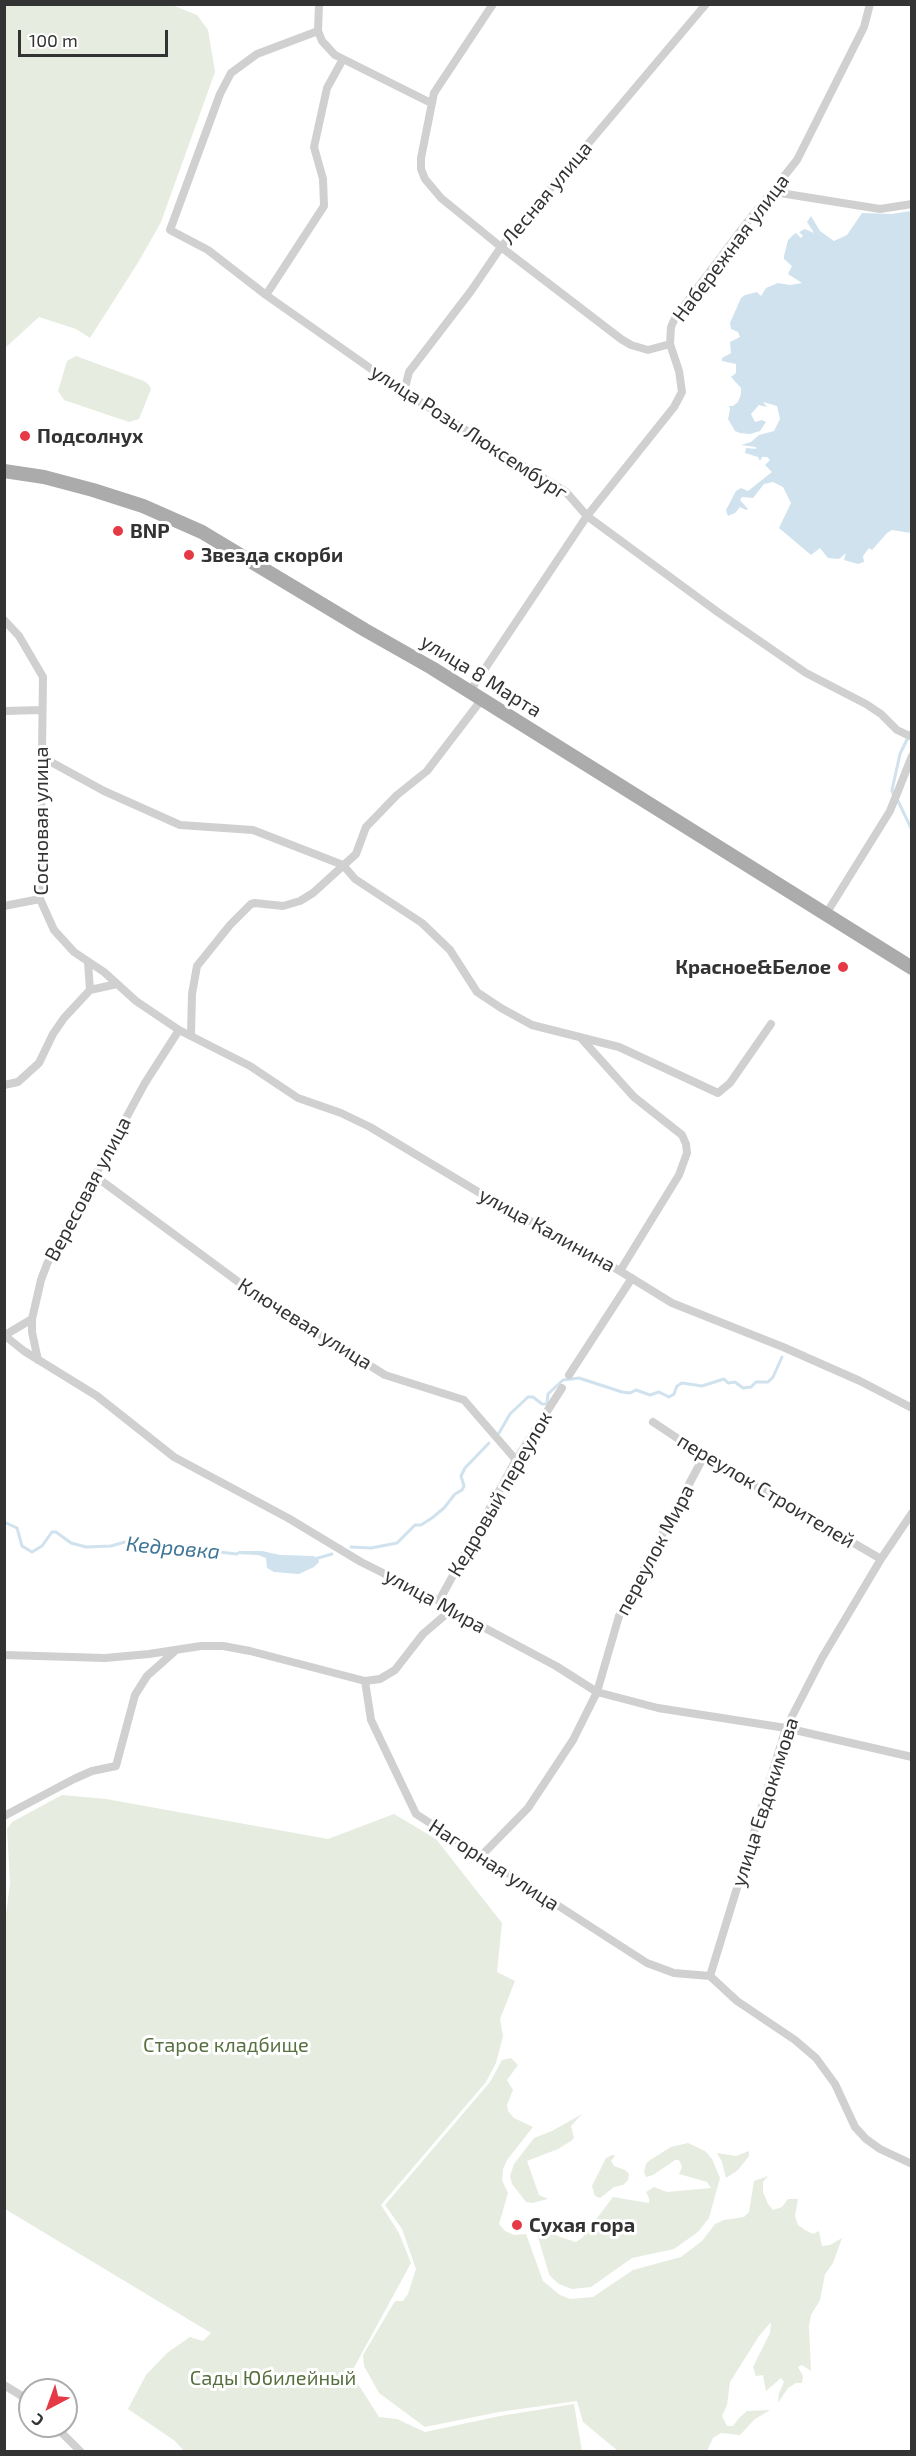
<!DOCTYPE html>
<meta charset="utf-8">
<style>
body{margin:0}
#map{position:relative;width:916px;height:2456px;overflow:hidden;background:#fff;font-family:"Exo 2",sans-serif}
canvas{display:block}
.frame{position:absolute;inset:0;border:6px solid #333;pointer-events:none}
.north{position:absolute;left:18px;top:2378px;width:60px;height:60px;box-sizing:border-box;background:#fff;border:2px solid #adadad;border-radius:50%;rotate:221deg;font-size:16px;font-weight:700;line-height:24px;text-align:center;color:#333}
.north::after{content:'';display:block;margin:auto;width:21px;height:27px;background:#e63946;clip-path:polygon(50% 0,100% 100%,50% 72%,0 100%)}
.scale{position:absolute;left:18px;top:30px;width:150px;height:27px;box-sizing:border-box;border:3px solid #333;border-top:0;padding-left:8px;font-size:18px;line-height:21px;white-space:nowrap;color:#333;-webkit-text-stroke:4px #fff;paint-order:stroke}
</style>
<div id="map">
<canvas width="916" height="2456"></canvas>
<div class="frame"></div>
<div class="north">С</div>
<div class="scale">100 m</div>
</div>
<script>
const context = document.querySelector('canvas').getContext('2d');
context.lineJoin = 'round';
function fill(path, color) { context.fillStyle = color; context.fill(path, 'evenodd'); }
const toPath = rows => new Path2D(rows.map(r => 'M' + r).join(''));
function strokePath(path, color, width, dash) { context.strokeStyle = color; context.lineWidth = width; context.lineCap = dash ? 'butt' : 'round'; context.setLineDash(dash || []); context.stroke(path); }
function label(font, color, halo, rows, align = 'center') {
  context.font = font + ' "Exo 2",sans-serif'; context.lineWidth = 6; context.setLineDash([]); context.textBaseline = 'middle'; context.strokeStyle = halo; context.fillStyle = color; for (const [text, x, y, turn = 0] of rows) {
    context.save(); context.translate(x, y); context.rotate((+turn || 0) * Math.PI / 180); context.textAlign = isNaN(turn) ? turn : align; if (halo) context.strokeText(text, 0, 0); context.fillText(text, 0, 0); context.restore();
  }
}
fill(toPath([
 [4,5,172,5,197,15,208,30,215,72,161,222,139,261,90,338,76,329,39,317,5,348],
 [76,356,144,381,149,385,151,389,139,419,129,422,64,400,58,391,67,361],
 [62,1795,106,1799,328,1839,394,1814,436,1839,502,1923,497,1972,515,1981,500,2019,503,2036,496,2063,486,2082,381,2205,399,2233,411,2263,351,2373,379,2417,397,2419,425,2432,500,2416,574,2404,582,2451,184,2451,175,2441,128,2409,146,2375,167,2353,190,2337,203,2341,211,2333,5,2209,4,1930,10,1883,7,1829,12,1822],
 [511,2058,518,2065,507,2080,513,2090,507,2105,508,2111,514,2118,533,2127,507,2160,503,2169,502,2180,508,2193,499,2224,505,2231,514,2235,526,2234,543,2281,560,2295,570,2299,593,2297,633,2270,681,2257,702,2241,715,2224,724,2220,744,2217,749,2212,754,2181,768,2176,763,2182,763,2192,768,2204,773,2210,782,2207,788,2199,798,2199,795,2216,798,2225,805,2230,813,2234,819,2231,822,2246,830,2245,842,2238,833,2263,825,2274,820,2300,811,2315,809,2326,811,2371,802,2365,798,2367,803,2376,802,2383,796,2383,788,2388,778,2403,779,2393,784,2382,781,2378,766,2391,763,2375,756,2376,753,2367,770,2333,771,2322,759,2336,730,2382,727,2405,722,2416,727,2426,733,2426,739,2418,747,2411,770,2410,755,2419,740,2435,721,2433,713,2438,707,2451,618,2451,583,2422,577,2401,499,2412,425,2427,379,2393,364,2366,363,2355,395,2301,403,2301,408,2294,416,2269,402,2229,385,2205,490,2082,502,2060],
 [582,2114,571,2126,574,2138,571,2141,558,2149,527,2161,539,2195,548,2199,532,2203,526,2202,512,2184,510,2176,514,2164,534,2138,552,2131],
 [688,2143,705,2151,712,2159,720,2178,709,2218,698,2232,674,2249,632,2258,591,2287,572,2289,559,2284,553,2279,549,2274,535,2227,545,2227,560,2237,576,2242,582,2238,613,2197,649,2203,649,2198,646,2192,654,2187,667,2192,711,2188,707,2182,679,2174,682,2167,679,2160,675,2160,653,2175,646,2177,644,2172,646,2164,650,2160,671,2147],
 [749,2151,749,2156,738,2170,726,2178,722,2162,717,2153,736,2156],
 [612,2155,615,2156,611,2161,614,2166,625,2170,629,2174,628,2180,623,2185,614,2187,600,2198,595,2196,592,2186,606,2158]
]), '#e6ecdf');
fill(toPath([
 [911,211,911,533,892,530,887,533,872,550,869,548,863,556,864,562,858,564,844,560,846,553,839,559,828,558,820,548,811,555,779,528,791,503,783,487,773,482,764,484,753,498,742,497,740,500,748,509,746,510,740,507,735,513,728,516,726,510,736,491,741,488,748,491,772,472,765,465,770,460,767,457,762,457,760,461,758,457,745,453,746,448,756,449,756,447,741,445,751,442,759,435,774,431,780,419,777,406,763,402,767,407,759,405,751,414,755,422,762,420,766,422,760,431,750,434,740,433,735,431,728,419,730,409,729,406,733,406,738,402,741,394,741,388,731,377,736,373,736,364,722,361,722,358,731,353,730,342,740,337,738,332,731,329,730,323,741,298,745,295,757,292,761,296,766,288,778,283,790,285,802,283,788,274,792,266,784,259,784,256,788,240,793,235,796,233,801,238,803,236,799,232,805,229,814,233,807,222,811,216,820,231,834,241,847,235,862,213,892,214],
 [239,1551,262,1551,280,1555,313,1556,318,1558,319,1562,314,1567,299,1574,274,1572,267,1568,266,1558,258,1555,235,1554]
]), '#cfe2ee');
strokePath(toPath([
 [894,797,892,790,900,754,912,729],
 [897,799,912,830],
 [499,1433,510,1414,528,1397,533,1397,542,1404,547,1404,548,1394,563,1380,579,1378,622,1392,630,1393,636,1390,650,1395,659,1392,669,1397,674,1394,677,1386,682,1383,702,1386,724,1379,728,1383,735,1382,743,1388,751,1387,756,1382,768,1382,773,1377,782,1357],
 [4,1522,17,1528,22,1546,32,1552,42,1546,52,1532,56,1532,71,1543,86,1547,111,1546,125,1542,237,1554],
 [351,1547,371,1548,397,1543,415,1525,421,1525,432,1518,444,1508,455,1494,462,1490,464,1486,461,1476,465,1468,489,1443],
 [315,1559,332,1554]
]), '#cfe2ee', 3);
strokePath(toPath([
 [319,4,318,31,322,41,335,55,431,103],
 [493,4,434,93,421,158,421,169,425,179,441,198,501,247,621,339,631,345,648,350,670,344],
 [318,31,257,54,231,73,220,94,170,230,208,250,266,295,404,392,566,492,587,516,719,613,806,673,866,704,881,714,897,730,912,737],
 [774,192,880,209,912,204],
 [266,295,324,206,323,179,314,147,327,88,343,59],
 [404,392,409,372,471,291,501,247,706,4],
 [4,620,19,636,43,677,40,899,54,930,74,952,104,972,136,1001,179,1030,250,1066,298,1098,341,1113,370,1127,480,1193,620,1271,672,1303,783,1347,860,1381,912,1408],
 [470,691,587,516,674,407,682,392,679,371,670,344,671,327,675,318,745,225,797,160,864,27,870,4],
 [4,711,41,710],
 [40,756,104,791,180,825,253,830,343,865,355,879,422,923,450,950,477,992,501,1008,532,1025,619,1047,718,1093,730,1083,771,1024],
 [4,906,40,899],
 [826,914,890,811,912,756],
 [90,990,117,984],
 [191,1035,192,994,197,966,230,925,251,904,255,903,283,906,300,901,313,893,356,854,366,827,397,795,427,771,482,699],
 [580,1037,634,1097,682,1135,686,1144,687,1153,679,1175,620,1271],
 [4,1085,18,1082,39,1063,53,1034,64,1018,90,990,88,962],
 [95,1176,252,1292,385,1375,464,1400,516,1460],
 [4,1335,24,1351,97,1396,174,1457,288,1518,361,1562,439,1601,451,1610,556,1666,597,1692,658,1708,786,1728,912,1757],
 [5,1335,32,1319],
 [38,1360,32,1332,32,1319,41,1280,47,1264,145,1083,179,1030],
 [569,1375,632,1278],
 [653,1422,704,1456,881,1559],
 [439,1601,516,1460,562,1388],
 [4,1655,105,1658,149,1654,201,1646,223,1646,250,1651,365,1681,371,1720,416,1814,647,1963,674,1973,710,1976,737,2001,795,2040,816,2058,835,2084,855,2127,866,2139,880,2149,912,2164],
 [365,1681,380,1679,395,1670,423,1634,451,1610],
 [4,1816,74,1779,92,1771,116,1766,135,1695,147,1676,174,1652],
 [481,1856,528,1808,573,1740,597,1692,619,1616,704,1456],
 [710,1976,786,1728,822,1658,881,1559,912,1513],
 [4,2385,30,2401],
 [55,2426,81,2452]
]), '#d0d0d0', 8);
strokePath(toPath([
 [4,471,44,477,93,490,143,506,202,532,365,630,432,668,912,968]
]), '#ababab', 14);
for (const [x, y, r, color] of [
 [25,436,6,"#e63946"],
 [118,531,6,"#e63946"],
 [189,555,6,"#e63946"],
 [843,967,6,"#e63946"],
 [517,2225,6,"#e63946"]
]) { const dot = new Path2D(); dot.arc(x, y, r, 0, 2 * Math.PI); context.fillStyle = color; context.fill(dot); strokePath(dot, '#fff', 2); }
label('20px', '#333', '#fff', [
 ["Лесная улица",547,193,-50],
 ["Набережная улица",731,248,-53],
 ["улица Розы Люксембург",469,432,33],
 ["улица 8 Марта",481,676,32],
 ["Сосновая улица",41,821,-90],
 ["Вересовая улица",88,1189,-62],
 ["улица Калинина",547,1230,29],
 ["Ключевая улица",305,1324,32],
 ["переулок Строителей",766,1491,31],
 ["Кедровый переулок",500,1494,-60],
 ["переулок Мира",655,1550,-62],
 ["улица Мира",435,1601,29],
 ["улица Евдокимова",765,1802,-72],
 ["Нагорная улица",494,1865,33]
]);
label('bold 20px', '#333', '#fff', [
 ["Подсолнух",37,436],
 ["BNP",130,531],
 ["Звезда скорби",201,555],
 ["Красное&Белое",831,967,"right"],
 ["Сухая гора",529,2225]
], 'left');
label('20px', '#56703f', '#fff', [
 ["Старое кладбище",226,2045],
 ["Сады Юбилейный",273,2378]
]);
label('italic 21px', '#3f7597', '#fff', [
 ["Кедровка",173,1548,5]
]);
</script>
